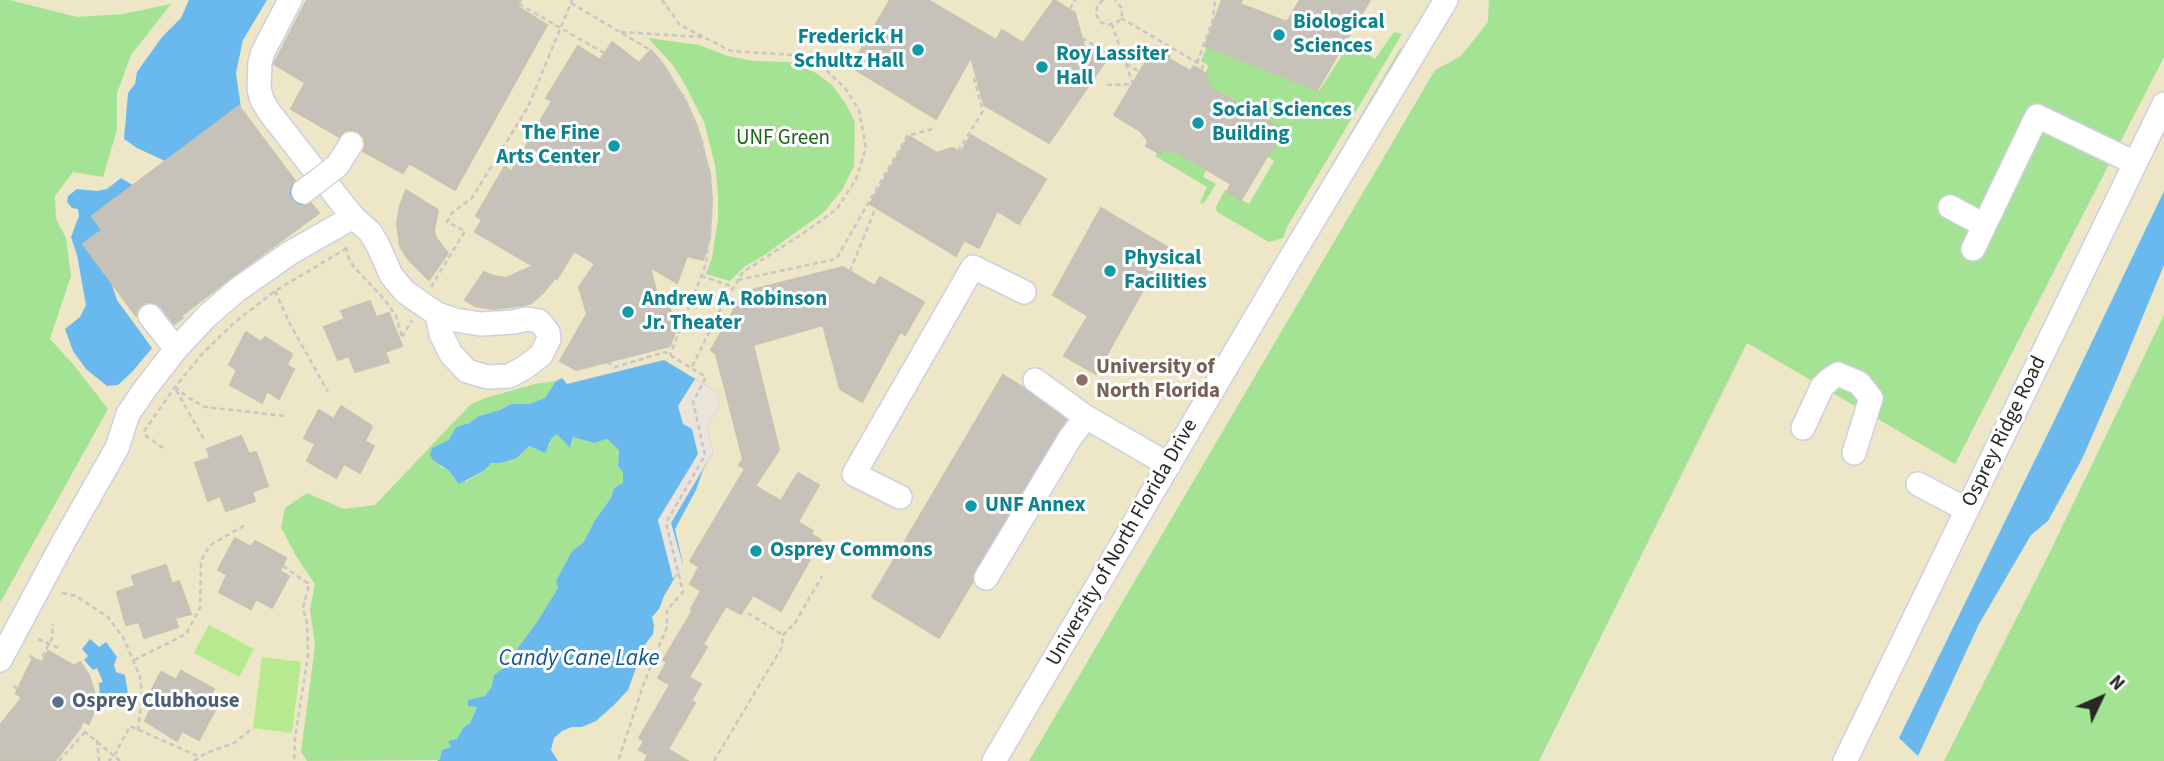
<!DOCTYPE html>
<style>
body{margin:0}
#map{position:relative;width:2164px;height:761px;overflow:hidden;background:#ebe5d9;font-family:"Source Sans 3",sans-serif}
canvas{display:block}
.north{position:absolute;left:2066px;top:663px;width:70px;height:70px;-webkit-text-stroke:5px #fff;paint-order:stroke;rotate:46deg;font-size:19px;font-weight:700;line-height:28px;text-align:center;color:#282828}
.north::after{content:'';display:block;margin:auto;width:24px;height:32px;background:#282828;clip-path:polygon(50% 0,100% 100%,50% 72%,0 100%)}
</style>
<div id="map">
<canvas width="2164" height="761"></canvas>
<div class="north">N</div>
</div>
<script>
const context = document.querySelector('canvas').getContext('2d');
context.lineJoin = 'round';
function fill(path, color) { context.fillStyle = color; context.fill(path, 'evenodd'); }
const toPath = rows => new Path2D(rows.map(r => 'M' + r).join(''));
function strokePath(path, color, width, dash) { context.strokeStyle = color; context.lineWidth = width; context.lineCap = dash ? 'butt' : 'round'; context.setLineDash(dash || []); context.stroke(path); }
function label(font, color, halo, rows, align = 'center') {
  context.font = font + ' "Source Sans 3",sans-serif'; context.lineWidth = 6; context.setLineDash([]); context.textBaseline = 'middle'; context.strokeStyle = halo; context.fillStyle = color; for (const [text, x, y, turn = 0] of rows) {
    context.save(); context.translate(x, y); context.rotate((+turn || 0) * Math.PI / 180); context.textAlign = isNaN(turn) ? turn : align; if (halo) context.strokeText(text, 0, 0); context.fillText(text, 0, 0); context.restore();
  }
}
fill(toPath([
 [0,0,2164,0,2164,761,0,761]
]), '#ede6c7');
fill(toPath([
 [0,0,10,0,77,17,123,14,171,4,131,55,117,93,117,130,103,177,73,172,55,196,56,219,66,238,71,276,50,339,73,364,108,409,0,603],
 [1489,0,2164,0,2164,57,1955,464,1747,343,1539,761,1029,761,1435,70,1461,56,1488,22],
 [1394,32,1402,34,1287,227,1283,238,1269,242,1217,212,1216,207,1225,190,1249,204,1274,161,1267,156,1282,130,1209,87,1205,80,1208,75,1205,73,1209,66,1201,61,1207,46,1319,91,1350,43,1375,59],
 [648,38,699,45,728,56,754,61,791,62,816,73,832,85,846,104,855,122,854,166,842,190,824,212,763,256,745,266,730,281,706,274,712,258,718,219,718,194,715,165,704,122,683,81,672,64],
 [1401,47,1401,53,1296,229,1288,239],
 [1164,149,1169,152,1171,149,1206,170,1203,177,1216,184,1205,202,1202,204,1200,202,1207,187,1155,156,1158,152,1161,154],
 [2164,315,2164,761,1944,761,2048,556],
 [556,381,545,398,529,404,511,404,500,410,479,416,469,423,456,427,439,466,449,471,453,477,467,481,485,470,491,463,501,463,517,458,529,446,538,450,550,445,552,437,557,434,571,447,573,437,594,443,607,439,619,450,618,466,623,473,623,483,614,488,611,498,595,520,583,543,572,551,556,581,558,588,537,622,517,649,518,659,505,665,485,696,468,700,477,707,474,714,470,723,463,728,457,740,440,760,307,761,301,752,315,646,310,609,315,584,296,556,281,527,285,508,307,493,344,509,375,505,471,404,485,398,535,384]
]), '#a4e394');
fill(toPath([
 [209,625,254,649,239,677,194,653],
 [262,657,301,662,292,733,253,728]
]), '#b7ea8f');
fill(toPath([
 [189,0,267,0,243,40,241,49,236,73,241,108,251,131,298,191,305,208,246,196,165,161,137,148,124,139,128,93,135,84,137,72,162,37,181,18],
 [121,178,134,186,135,264,112,285,117,300,152,348,133,371,118,385,107,386,86,369,73,351,65,329,80,317,86,305,77,255,71,237,79,216,78,209,72,208,67,202,68,196,77,189,97,191,107,189],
 [2164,191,2164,265,2117,379,2082,459,2048,521,2031,535,1979,624,1918,756,1899,738,2056,417],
 [664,360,717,392,720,404,707,427,713,452,703,470,696,490,675,529,683,564,664,596,659,609,652,617,654,626,653,634,644,646,628,690,614,705,596,721,582,727,572,727,562,731,554,738,551,750,558,761,437,761,440,759,442,750,451,747,448,741,457,739,463,728,470,723,474,714,477,707,468,706,468,700,485,696,492,686,494,675,517,659,517,649,537,622,558,588,556,581,572,551,583,543,595,520,611,498,614,488,623,483,623,473,618,466,619,450,607,439,594,443,573,437,570,448,557,434,552,438,545,453,529,446,517,458,501,463,491,463,485,470,459,484,449,471,433,460,430,455,432,448,449,440,456,427,469,423,479,416,500,410,511,404,529,404,545,398,556,381,562,378,567,384],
 [90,639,99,647,106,642,117,657,114,665,116,672,125,675,128,694,119,695,119,706,105,706,105,696,100,697,99,683,103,682,97,668,93,670,84,660,88,656,82,649]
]), '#69b9ef');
fill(toPath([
 [695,379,717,392,720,404,707,427,713,452,671,523,683,565,673,579,658,520,698,454,692,429,683,424,678,406]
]), '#ebe5d9');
const building = toPath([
 [307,0,521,0,517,6,547,25,455,190,409,163,403,173,363,151,365,145,364,138,358,132,352,130,345,131,339,137,291,109,305,83,274,64,307,0],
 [890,0,928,0,996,40,1002,30,1023,43,1054,0,1075,13,1084,46,1107,59,1049,143,984,105,971,57,936,119,851,67,890,0],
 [1222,0,1242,0,1240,4,1287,22,1300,0,1370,0,1317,90,1205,46,1222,0],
 [612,42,639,63,651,50,665,67,687,104,697,126,710,174,712,200,710,238,703,260,687,256,677,283,650,267,659,302,670,309,675,332,670,346,576,370,560,361,587,314,579,287,595,264,574,251,557,279,555,278,543,293,531,303,525,305,493,309,475,306,465,300,484,272,493,276,506,278,533,266,475,232,482,220,476,216,505,166,511,172,552,101,546,98,578,46,600,60,612,42],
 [1155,46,1170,55,1168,58,1190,71,1194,66,1208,75,1205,80,1211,84,1209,87,1283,130,1241,200,1227,192,1231,184,1171,149,1170,152,1164,149,1160,154,1146,146,1148,141,1140,131,1114,115,1155,46],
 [239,106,295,181,290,187,289,194,292,200,298,205,305,206,311,203,319,213,229,279,181,316,183,318,174,324,161,307,155,303,147,302,142,305,137,310,136,316,83,244,102,230,92,216,239,106],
 [971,135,1046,179,1019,224,997,211,979,248,964,240,956,256,870,204,909,136,937,153,952,148,961,152,971,135],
 [406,190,438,210,434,230,436,238,448,253,429,280,408,259,400,246,397,223,400,206,406,190],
 [1101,208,1167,247,1096,374,1064,356,1088,316,1053,295,1101,208],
 [843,267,875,286,880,277,924,302,905,335,900,332,862,402,840,389,823,325,753,345,779,450,755,486,781,501,798,473,819,485,798,522,813,531,811,534,821,540,781,611,753,595,741,614,726,606,703,644,707,647,689,677,701,684,691,701,695,703,668,749,688,761,645,761,648,755,639,750,644,741,639,738,670,685,658,678,667,662,663,660,693,610,691,609,701,591,690,584,699,567,690,561,745,469,739,465,743,459,716,354,711,350,744,292,843,267],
 [370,301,376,317,389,313,402,346,385,352,389,362,355,372,349,356,338,360,324,327,345,319,341,311,370,301],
 [246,332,261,342,265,337,292,354,287,365,294,369,279,399,267,391,262,403,230,385,237,370,229,365,246,332],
 [1003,375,1024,388,1066,420,974,571,973,581,939,638,872,597,1003,375],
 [341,406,372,426,365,441,374,446,360,473,344,464,336,478,307,461,315,444,304,438,319,410,334,419,341,406],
 [241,436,249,454,256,452,268,486,252,492,255,501,226,511,220,496,208,501,195,463,210,458,207,449,241,436],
 [235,538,251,547,255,541,286,558,280,571,289,576,272,608,256,599,251,609,219,592,227,575,218,570,235,538],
 [166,565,172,584,179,581,191,614,175,618,178,627,144,638,139,622,126,625,117,592,135,586,132,576,166,565],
 [48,651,75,666,80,662,89,675,94,691,95,709,89,724,83,721,80,728,55,761,0,761,0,725,22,698,16,693,33,658,42,663,48,651],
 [181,671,214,689,205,705,215,710,199,740,182,731,177,741,145,721,151,708,144,705,161,672,176,680,181,671]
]);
fill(building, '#c6c2b9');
strokePath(building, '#c6c2b3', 2);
const minor = toPath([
 [290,0,263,52,260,62,259,89,262,100,270,113,312,167],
 [1950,207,1984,225],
 [353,217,370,232,378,245,391,275,405,292,437,314,455,320,481,324,513,322,527,319,539,321,548,332,549,339,541,355,524,368,509,376,488,377,467,371,451,354,441,334,437,314],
 [1973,249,2037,116,2135,163],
 [150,316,176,349],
 [1035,380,1086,417],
 [1803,428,1822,387,1829,380,1838,374,1859,383,1871,398,1854,453],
 [1918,484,1967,510],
 [900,497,854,474,973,267,1024,292],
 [986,578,1070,438,1086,417,1169,465],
 [0,660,64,541,117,448,128,414,145,389,176,349,207,316,237,290,290,253,353,217,330,188],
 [994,761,1287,264,1446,0],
 [1845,761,2164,104]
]);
strokePath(minor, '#cecfe1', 26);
strokePath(toPath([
 [662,0,680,25,731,51,794,55,825,69,845,88,859,110,866,148,856,179,837,209,808,230,743,272,720,310,692,367],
 [1103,0,1097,6,1096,14,1100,22,1108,25,1119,21,1122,15,1121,7,1115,0],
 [571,3,647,48,685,98,702,141,709,179,711,218,706,264,670,355],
 [1070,9,1075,0],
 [1121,18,1203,66,1201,70],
 [621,32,702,37],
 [1197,63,1213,19,1215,0],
 [1107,85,1133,84,1112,25],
 [958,151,983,111,973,75],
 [346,247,349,259,354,267,385,300,396,316,402,337],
 [850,271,876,207],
 [701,276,734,287],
 [738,280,836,259,907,136,936,128],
 [431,287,465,231,447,222,452,213,472,198,528,107,572,0],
 [275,291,290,324,328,392],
 [402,337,412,320],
 [607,362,615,367,665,352,706,377,693,402,705,455,666,523,683,592,667,610,667,627,644,683,618,761],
 [175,387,189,398,205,407,285,416],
 [176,390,205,441],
 [163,448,145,435,145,430,175,387,203,353,235,322,275,291,347,248],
 [283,566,309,584,303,608,307,623,308,655,295,738,294,761],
 [62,593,76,596,108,617,124,639,140,677,142,694,138,730],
 [748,613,783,635],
 [38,639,61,649],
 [29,656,40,661,52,638,53,624],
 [134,660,186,634,200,608,201,564,204,554,212,544,247,524],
 [13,686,18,689],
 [71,720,114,756,109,761],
 [97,740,99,761],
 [59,761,86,731],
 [120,761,114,756,130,726,200,757],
 [194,761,206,753,234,743,253,728],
 [714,761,782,647,783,635,795,623,822,576]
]), '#c7c7c7', 2.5, [5, 3.5]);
strokePath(minor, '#fff', 23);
const minorBridge = toPath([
 [303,192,337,166,351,144]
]);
strokePath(minorBridge, '#cecfe1', 26, []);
strokePath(toPath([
 [519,4,604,53],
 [1082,38,1140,72]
]), '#c7c7c7', 2.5, [5, 3.5]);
strokePath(minorBridge, '#fff', 23);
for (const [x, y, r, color] of [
 [1279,35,7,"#0f9aa8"],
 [918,50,7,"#0f9aa8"],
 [1042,67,7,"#0f9aa8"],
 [1198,123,7,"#0f9aa8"],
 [614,146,7,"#0f9aa8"],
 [1110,271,7,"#0f9aa8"],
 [628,312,7,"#0f9aa8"],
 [1082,380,7,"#8d6e63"],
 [971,506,7,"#0f9aa8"],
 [756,551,7,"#0f9aa8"],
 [58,702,7,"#5c6f8a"]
]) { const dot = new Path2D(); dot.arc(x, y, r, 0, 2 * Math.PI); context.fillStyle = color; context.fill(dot); strokePath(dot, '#fff', 2.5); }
label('bold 21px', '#0d838f', '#fff', [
 ["Biological",1293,23],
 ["Sciences",1293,47],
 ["Frederick H",904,38,"right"],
 ["Schultz Hall",904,62,"right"],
 ["Roy Lassiter",1056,55],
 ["Hall",1056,79],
 ["Social Sciences",1212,111],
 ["Building",1212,135],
 ["The Fine",600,134,"right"],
 ["Arts Center",600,158,"right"],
 ["Physical",1124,259],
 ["Facilities",1124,283],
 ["Andrew A. Robinson",642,300],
 ["Jr. Theater",642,324],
 ["UNF Annex",985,506],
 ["Osprey Commons",770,551]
], 'left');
label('21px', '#1e6418', '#fff', [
 ["UNF Green",783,139]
]);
label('bold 21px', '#785e54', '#fff', [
 ["University of",1096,368],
 ["North Florida",1096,392]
], 'left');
label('21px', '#282828', '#fff', [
 ["Osprey Ridge Road",2005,432,-64],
 ["University of North Florida Drive",1123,543,-60]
]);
label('bold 21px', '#4e5e75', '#fff', [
 ["Osprey Clubhouse",72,702]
], 'left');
label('italic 23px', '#0c5498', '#fff', [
 ["Candy Cane Lake",579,660]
]);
</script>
